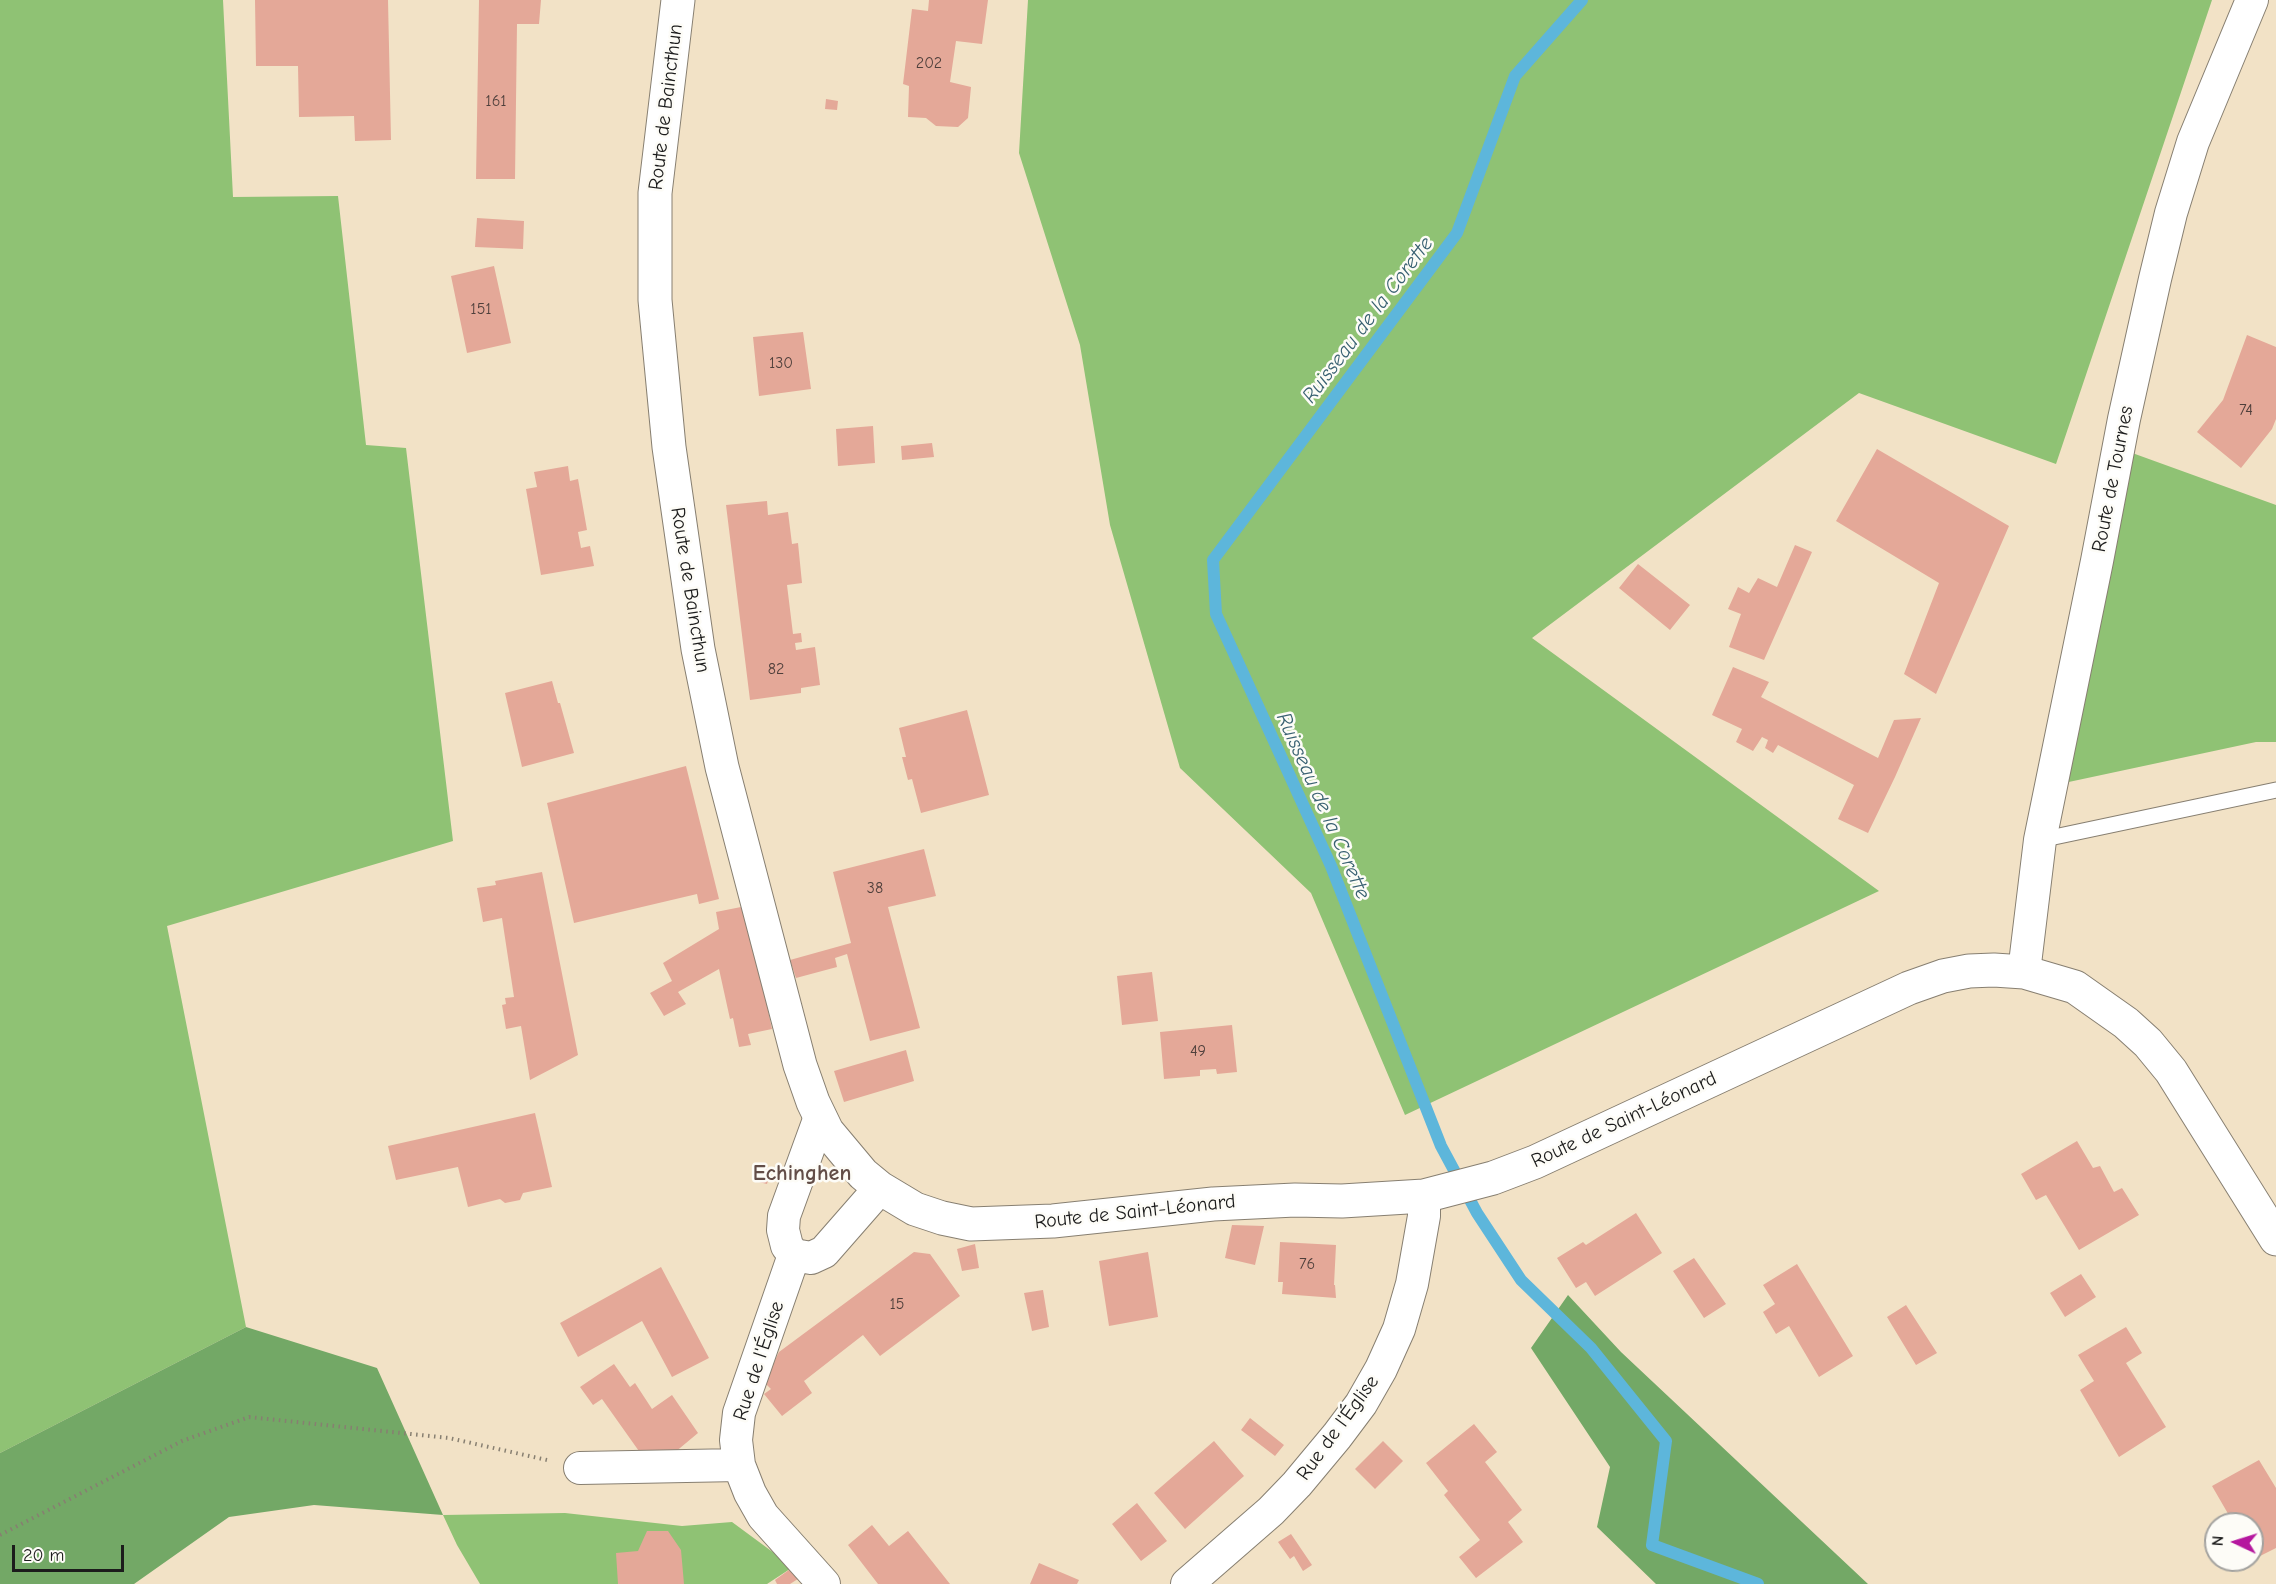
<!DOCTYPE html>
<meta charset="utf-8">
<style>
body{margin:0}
#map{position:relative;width:2276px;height:1584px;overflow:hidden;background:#f2e2c6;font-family:"Comic Neue",sans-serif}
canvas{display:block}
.north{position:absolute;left:2204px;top:1512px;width:60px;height:60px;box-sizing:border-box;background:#fdfcf7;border:2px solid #a3a29f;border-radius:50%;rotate:274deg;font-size:16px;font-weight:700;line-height:24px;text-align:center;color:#1c1c1c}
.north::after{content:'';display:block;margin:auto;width:21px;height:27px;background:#b5179e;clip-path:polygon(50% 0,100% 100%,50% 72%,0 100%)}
.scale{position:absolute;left:12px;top:1545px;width:112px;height:27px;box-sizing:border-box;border:3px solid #1c1c1c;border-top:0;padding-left:8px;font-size:18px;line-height:21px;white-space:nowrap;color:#1c1c1c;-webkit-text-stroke:4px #fdfcf7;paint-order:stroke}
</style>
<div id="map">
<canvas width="2276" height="1584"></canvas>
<div class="north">N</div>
<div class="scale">20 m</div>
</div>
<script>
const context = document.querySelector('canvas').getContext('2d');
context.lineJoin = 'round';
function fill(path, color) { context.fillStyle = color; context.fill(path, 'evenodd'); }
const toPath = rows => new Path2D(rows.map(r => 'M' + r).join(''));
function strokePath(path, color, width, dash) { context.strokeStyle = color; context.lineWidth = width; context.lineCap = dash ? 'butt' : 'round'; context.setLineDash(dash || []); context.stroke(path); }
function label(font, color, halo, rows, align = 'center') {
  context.font = font + ' "Comic Neue",sans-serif'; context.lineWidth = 5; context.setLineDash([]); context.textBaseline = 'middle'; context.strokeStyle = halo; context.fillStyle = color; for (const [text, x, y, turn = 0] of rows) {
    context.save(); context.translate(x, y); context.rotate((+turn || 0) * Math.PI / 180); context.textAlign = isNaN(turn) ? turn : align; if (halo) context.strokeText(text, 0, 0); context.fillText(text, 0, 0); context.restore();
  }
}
fill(toPath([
 [0,0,223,0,233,197,338,196,366,445,406,448,453,841,167,926,246,1327,0,1453],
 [1028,0,2212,0,2056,464,1859,393,1532,638,1879,891,1405,1115,1311,893,1180,768,1110,525,1080,345,1019,153],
 [2124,450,2276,505,2276,742,2256,742,2064,783],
 [565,1513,682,1526,732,1522,793,1567,767,1584,480,1584,457,1545,443,1515]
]), '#8fc274');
fill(toPath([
 [1568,1295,1621,1352,1868,1584,1656,1584,1597,1527,1610,1467,1531,1348],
 [246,1327,377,1368,443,1515,314,1505,229,1517,134,1584,0,1584,0,1453]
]), '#73a866');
strokePath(toPath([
 [1582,0,1515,76,1457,233,1213,560,1216,614,1331,866,1441,1146,1477,1213,1521,1280,1591,1348,1666,1441,1652,1545,1758,1584]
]), '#5db6db', 12);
fill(toPath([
 [255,0,388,0,391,140,355,141,354,116,299,117,298,66,256,66],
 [479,0,541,0,539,24,517,24,515,179,476,179],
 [929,0,988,0,982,44,956,41,950,82,971,87,968,118,958,127,936,126,926,118,908,117,909,86,903,84,912,9,928,11],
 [826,99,838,101,837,110,825,109],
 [477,218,524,221,523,249,475,247],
 [494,266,511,343,467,353,451,276],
 [803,332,811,389,759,396,753,337],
 [2247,335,2276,347,2276,419,2272,429,2241,468,2197,432,2223,400],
 [873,426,875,463,838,466,836,429],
 [932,443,934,457,902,460,901,446],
 [1877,449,2009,526,1936,694,1904,674,1939,583,1836,521],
 [568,466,570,481,578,479,587,530,578,532,581,548,590,546,594,566,541,575,526,489,537,487,534,472],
 [767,501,768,515,788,512,792,544,798,543,802,583,787,585,793,634,801,633,802,642,795,643,796,650,815,647,820,685,801,688,801,693,750,700,726,505],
 [1795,545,1812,552,1764,660,1729,647,1741,614,1728,609,1738,587,1749,593,1758,578,1777,587],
 [1638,564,1690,605,1670,630,1619,588],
 [1733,667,1769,682,1761,697,1878,758,1894,720,1921,718,1895,777,1868,833,1838,819,1854,785,1778,745,1773,753,1765,748,1768,740,1762,737,1753,751,1736,742,1742,729,1712,715],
 [552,681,558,703,560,703,574,753,522,767,505,693],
 [967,710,989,795,921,813,912,779,908,780,902,757,906,757,899,728],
 [686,766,719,899,699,904,697,894,574,923,547,803],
 [924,849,936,896,888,907,920,1028,870,1041,847,954,835,958,837,967,796,978,790,960,851,943,833,872],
 [542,872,578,1055,530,1080,521,1026,506,1029,502,1005,506,1004,505,998,514,997,502,918,483,922,477,888,496,885,495,881],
 [746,906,772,1029,748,1034,751,1045,739,1047,733,1018,730,1019,719,969,678,992,686,1004,664,1016,650,993,672,981,663,963,719,929,716,912],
 [1152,972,1158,1021,1122,1025,1117,976],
 [1232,1025,1237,1072,1217,1074,1216,1069,1200,1070,1200,1076,1164,1079,1160,1032],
 [906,1050,914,1081,844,1102,834,1071],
 [535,1113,552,1187,523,1193,520,1200,505,1203,500,1199,468,1207,458,1167,396,1180,388,1146],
 [2077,1141,2093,1168,2100,1166,2114,1192,2122,1188,2139,1215,2079,1250,2046,1195,2036,1200,2021,1174],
 [759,1166,771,1170,767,1184,755,1181],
 [1636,1213,1662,1253,1595,1296,1586,1282,1576,1288,1557,1258,1583,1242,1586,1245],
 [1232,1225,1264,1226,1255,1265,1225,1258],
 [1280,1242,1336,1245,1334,1285,1335,1285,1336,1298,1282,1294,1283,1282,1278,1282],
 [975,1244,979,1268,962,1271,957,1249],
 [914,1252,930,1254,960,1296,880,1356,863,1335,804,1381,812,1393,782,1416,764,1394,771,1389,764,1382,779,1352],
 [1148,1252,1158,1317,1109,1326,1099,1261],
 [1694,1258,1726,1304,1704,1318,1673,1271],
 [1797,1264,1853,1356,1819,1377,1789,1326,1776,1334,1763,1312,1775,1304,1763,1285],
 [661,1267,709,1358,672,1377,642,1321,578,1357,560,1323],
 [2081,1274,2096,1297,2065,1317,2050,1293],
 [1043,1290,1049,1327,1032,1331,1024,1293],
 [1906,1305,1937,1353,1916,1365,1887,1317],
 [2126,1327,2142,1353,2126,1363,2166,1427,2119,1457,2080,1390,2094,1381,2078,1355],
 [614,1364,630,1387,635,1383,652,1409,672,1395,698,1433,674,1453,641,1454,602,1399,593,1405,580,1387],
 [1250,1418,1284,1445,1275,1456,1241,1430],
 [1474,1424,1497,1452,1485,1462,1522,1510,1508,1522,1523,1542,1476,1578,1459,1557,1480,1540,1444,1495,1448,1491,1426,1463],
 [1214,1441,1244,1476,1185,1529,1154,1493],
 [1383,1441,1403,1461,1375,1489,1355,1469],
 [2259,1460,2276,1488,2276,1548,2254,1559,2242,1569,2233,1565,2234,1560,2252,1560,2252,1524,2234,1524,2212,1486],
 [1137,1503,1167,1541,1141,1561,1112,1524],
 [872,1525,889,1546,908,1531,950,1584,878,1584,848,1545],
 [647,1531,668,1531,681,1550,684,1584,618,1584,616,1553,638,1551],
 [1291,1534,1312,1565,1303,1571,1294,1556,1290,1559,1278,1542],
 [1039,1563,1079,1580,1077,1584,1030,1584],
 [793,1567,801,1577,790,1584,777,1584,775,1580]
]), '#e4a898');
const service = toPath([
 [2040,840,2276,790]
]);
const minor = toPath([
 [2024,972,2040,840,2097,561,2124,419,2155,279,2171,213,2193,142,2252,0],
 [820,1117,784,1216,783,1230,787,1246,794,1255,811,1258,824,1252,880,1188],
 [794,1255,739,1413,736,1440,739,1465,750,1493,763,1516,824,1584],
 [580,1468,739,1465],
 [1187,1584,1271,1511,1297,1484,1337,1436,1361,1404,1381,1369,1399,1329,1412,1284,1424,1216,1424,1196]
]);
const tertiary = toPath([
 [678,0,655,193,655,300,669,447,698,649,722,767,800,1065,813,1102,827,1131,863,1174,880,1188,915,1209,942,1218,971,1224,1053,1221,1213,1204,1295,1200,1342,1201,1424,1196,1493,1178,1535,1162,1909,988,1943,976,1969,971,1994,970,2024,972,2075,987,2126,1023,2148,1043,2171,1071,2276,1239]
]);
strokePath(service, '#877f71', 17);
strokePath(minor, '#877f71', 34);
strokePath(tertiary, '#877f71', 35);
strokePath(toPath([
 [0,1535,182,1441,249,1417,449,1438,547,1460]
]), '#877f71', 4, [1.5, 4.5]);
strokePath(service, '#fff', 15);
strokePath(minor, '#fff', 32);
strokePath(tertiary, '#fff', 33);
label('16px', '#4e3f3b', null, [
 ["202",929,63],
 ["161",496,101],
 ["151",481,309],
 ["130",781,363],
 ["74",2246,410],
 ["82",776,669],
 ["38",875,888],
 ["49",1198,1051],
 ["76",1307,1264],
 ["15",897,1304]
]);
label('20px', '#1c1c1c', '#fdfcf7', [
 ["Route de Baincthun",666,107,-83],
 ["Route de Tournes",2113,479,-79],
 ["Route de Baincthun",690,590,81],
 ["Route de Saint-Léonard",1624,1120,-25],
 ["Route de Saint-Léonard",1135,1212,-6],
 ["Rue de l'Église",759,1361,-72],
 ["Rue de l'Église",1338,1428,-54]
]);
label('italic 21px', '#396172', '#fdfcf7', [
 ["Ruisseau de la Corette",1368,320,-53],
 ["Ruisseau de la Corette",1323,806,66]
]);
label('bold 22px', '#624d47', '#fdfcf7', [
 ["Echinghen",802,1174]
]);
</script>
